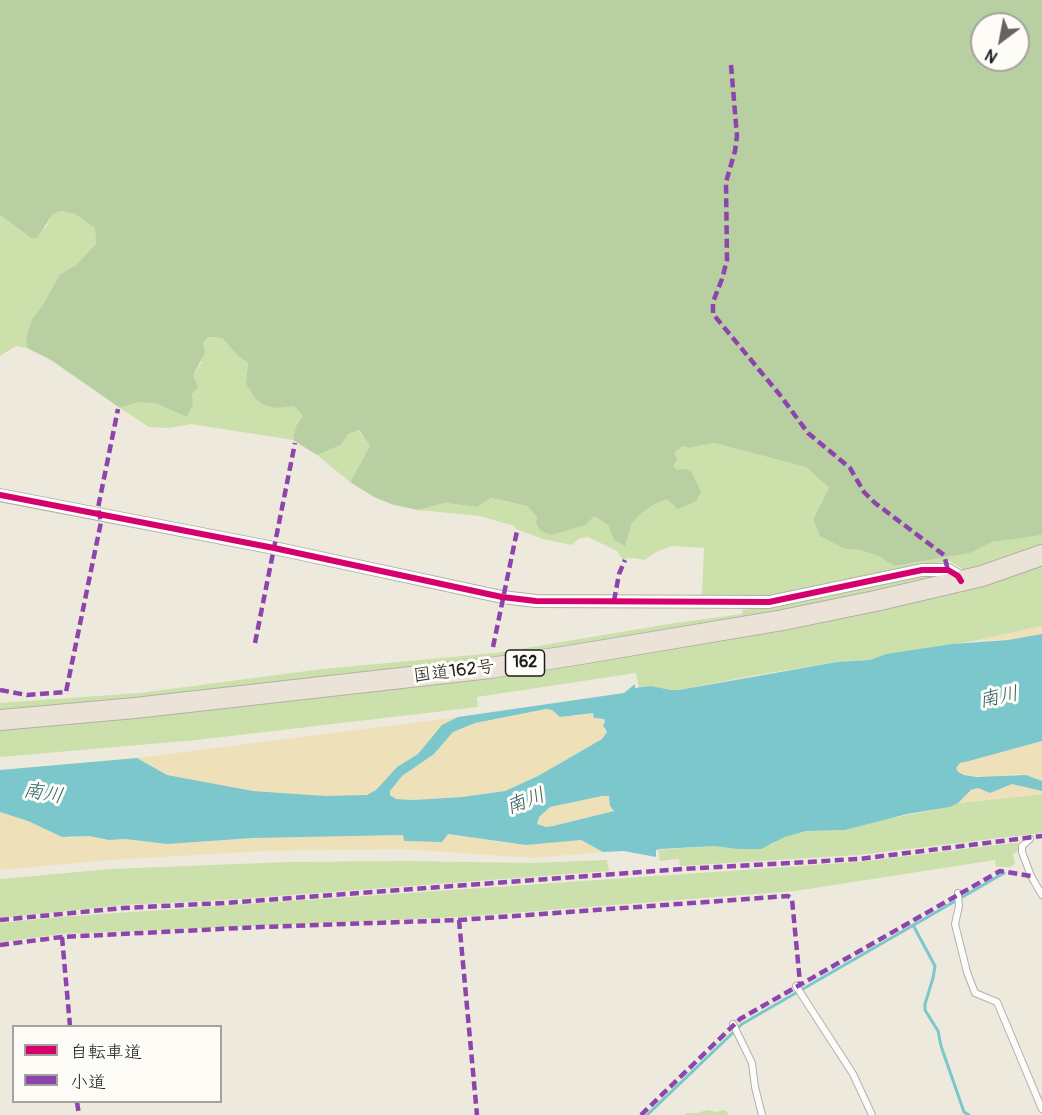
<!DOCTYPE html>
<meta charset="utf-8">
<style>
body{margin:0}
#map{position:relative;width:1042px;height:1115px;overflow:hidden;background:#eee9dd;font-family:Pangolin,"Klee One",sans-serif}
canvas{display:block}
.legend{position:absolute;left:12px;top:1025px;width:210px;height:78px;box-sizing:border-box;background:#fdfcf7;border:2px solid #a3a29f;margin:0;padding:8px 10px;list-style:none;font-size:18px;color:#1c1c1c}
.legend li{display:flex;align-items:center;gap:12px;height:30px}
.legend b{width:30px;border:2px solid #a3a29f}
.north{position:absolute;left:970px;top:12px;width:60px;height:60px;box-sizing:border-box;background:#fdfcf7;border:2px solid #a3a29f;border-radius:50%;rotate:212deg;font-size:16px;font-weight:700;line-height:24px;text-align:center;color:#1c1c1c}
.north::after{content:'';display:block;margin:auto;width:21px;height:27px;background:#666460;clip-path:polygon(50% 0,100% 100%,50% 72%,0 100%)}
</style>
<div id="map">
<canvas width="1042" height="1115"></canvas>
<ul class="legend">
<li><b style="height:8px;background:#d6006c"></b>自転車道</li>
<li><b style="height:8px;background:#8e44ad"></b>小道</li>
</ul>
<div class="north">N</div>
</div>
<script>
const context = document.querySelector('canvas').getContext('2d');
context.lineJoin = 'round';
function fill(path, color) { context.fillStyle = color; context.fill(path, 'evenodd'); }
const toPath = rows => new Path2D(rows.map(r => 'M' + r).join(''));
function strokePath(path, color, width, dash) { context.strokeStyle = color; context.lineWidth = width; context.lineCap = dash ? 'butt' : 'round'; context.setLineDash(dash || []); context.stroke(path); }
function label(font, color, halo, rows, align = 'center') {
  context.font = font + ' Pangolin,"Klee One",sans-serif'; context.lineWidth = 6; context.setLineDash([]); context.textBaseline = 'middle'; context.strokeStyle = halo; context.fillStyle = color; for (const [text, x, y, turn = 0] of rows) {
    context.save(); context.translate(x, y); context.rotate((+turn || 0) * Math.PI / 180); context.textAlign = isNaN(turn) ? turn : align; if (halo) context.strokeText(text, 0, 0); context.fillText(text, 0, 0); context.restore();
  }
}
fill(toPath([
 [61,211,75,214,95,228,96,244,75,266,60,274,43,305,32,319,26,338,27,348,16,346,0,356,0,215,31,238,46,227,53,214],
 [208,337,222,338,238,356,248,363,246,385,294,406,303,416,296,426,293,440,191,424,169,428,149,427,120,408,138,402,158,404,187,416,193,405,192,394,195,379,193,375,201,363,203,343],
 [358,430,370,446,350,482,317,455,341,445,348,434],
 [714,443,806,467,829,488,813,518,845,549,860,550,878,556,894,566,970,553,992,542,1021,537,1042,535,1042,549,967,572,950,561,895,569,828,585,762,597,702,596,704,548,672,546,656,552,645,560,633,558,622,559,617,551,588,537,578,539,572,545,543,539,516,529,514,526,480,516,418,510,445,503,477,507,490,498,527,506,537,517,594,516,608,525,614,540,624,545,631,525,639,515,651,506,667,498,701,492,692,472,677,471,673,466,674,453,683,446,689,448],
 [1042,561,1042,626,975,641,886,654,870,660,837,662,757,675,679,690,671,690,651,686,639,688,636,673,477,697,478,707,197,740,0,757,0,725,405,683],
 [924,574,942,575,940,581,575,649,0,714,0,703,140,693,322,669,496,653,675,623,742,614,742,610,772,607],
 [1042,794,1042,833,858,855,680,866,679,859,660,861,658,850,715,846,771,845,785,837,806,831,845,830,886,819,950,807,958,803],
 [1013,843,1018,843,1018,851,1013,854,1015,864,1010,867,996,867,995,860,795,891,458,917,61,934,0,942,0,923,59,917,859,862],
 [607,860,609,871,224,900,123,905,0,918,0,879,13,878,110,869,289,862,406,861,532,863],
 [707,1110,716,1112,725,1110,729,1115,684,1115,687,1113,697,1113]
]), '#cce0ac');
fill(toPath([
 [0,0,1042,0,1042,535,992,542,970,553,894,566,878,556,860,550,845,549,820,536,813,519,829,488,806,467,714,443,689,448,683,446,674,453,677,459,673,466,677,470,685,469,692,472,701,492,696,501,678,509,667,499,651,506,639,515,631,525,625,546,614,540,608,525,594,516,585,525,551,535,541,531,536,523,537,517,527,506,491,498,477,507,445,503,418,510,394,505,374,497,350,482,370,446,359,430,348,434,341,445,317,455,293,440,296,426,303,416,294,406,276,408,264,405,256,399,246,384,248,363,238,356,222,338,208,337,203,343,205,353,193,375,198,387,192,394,193,405,187,417,158,404,138,402,120,408,51,360,27,348,26,338,32,319,43,305,60,274,75,266,96,244,95,228,75,214,61,211,53,214,37,238,31,238,0,215],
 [982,24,1018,24,1018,60,982,60]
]), '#b8cfa2');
fill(toPath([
 [1042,626,1042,634,1023,639,975,641],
 [546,709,552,710,557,715,576,716,583,713,593,713,597,719,604,719,604,728,607,732,602,739,538,776,505,791,462,797,414,800,396,799,390,795,390,791,402,776,434,754,453,732,475,723],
 [458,717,437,731,418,754,397,767,373,793,361,796,326,796,253,791,167,775,137,758],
 [1042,741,1042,781,1026,775,1017,774,989,777,964,775,958,772,956,768,960,763,969,761],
 [1012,784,1042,791,1042,794,958,803,966,794,978,788,990,793],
 [602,796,609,796,610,805,614,811,553,826,546,827,537,824,536,821,539,817,550,807],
 [0,812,28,821,57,835,70,838,89,836,109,840,125,839,167,844,253,838,403,835,404,841,442,842,447,834,526,845,581,840,603,852,535,858,401,849,266,851,111,860,0,870]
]), '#eee1ba');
fill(toPath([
 [1042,634,1042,741,969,761,960,763,956,768,958,772,964,775,977,777,1026,775,1042,781,1042,791,1012,784,990,793,978,788,971,790,958,803,950,807,907,814,845,830,806,831,785,837,761,849,738,849,715,846,660,849,656,850,656,857,624,851,603,852,581,840,526,845,448,834,442,842,404,841,403,835,253,838,167,844,125,839,109,840,89,836,62,837,28,821,0,812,0,770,137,758,167,775,253,791,326,796,367,795,376,790,397,767,418,754,442,725,458,717,624,693,635,684,635,688,651,686,671,690,679,690,837,662,870,660,886,654,952,644,1008,640],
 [546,709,552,710,560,717,593,713,594,718,604,719,605,722,603,725,607,732,602,739,538,776,505,791,462,797,414,800,396,799,390,795,390,791,402,776,434,754,453,732,475,723],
 [602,796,609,796,610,806,614,811,553,826,546,827,537,824,539,817,550,807]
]), '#7bc7cc');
strokePath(toPath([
 [913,925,935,966,933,978,925,1004,925,1010,938,1031,941,1046,964,1112,969,1115],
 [647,1115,742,1024,1004,873]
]), '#7bc7cc', 3);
const service = toPath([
 [1030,839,1022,846,1022,852,1031,876,1042,895],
 [958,893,959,906,955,924,967,972,975,993,997,1002,1042,1109],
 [796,986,853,1074,872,1115],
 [733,1024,752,1063,755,1087,762,1115]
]);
const minor = toPath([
 [0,495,274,548,502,597,536,601,769,602,922,570,948,570,958,576,961,581]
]);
const trunk = toPath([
 [0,720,135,708,490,668,575,655,783,620,880,600,982,576,1042,555]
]);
strokePath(service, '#b3b0a9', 8);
strokePath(minor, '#b3b0a9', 14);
strokePath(trunk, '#b3b0a9', 22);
strokePath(service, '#fcfcfa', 6);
strokePath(minor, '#fcfcfa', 12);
strokePath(trunk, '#ebe3d8', 20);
strokePath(toPath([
 [731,65,737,136,735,151,726,182,727,260,722,279,713,302,713,314,780,395,808,433,850,468,864,492,875,503,944,555,948,570],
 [614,601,619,574,625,560],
 [255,643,295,443],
 [493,647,517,531],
 [0,690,27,695,66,692,101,522,98,508,118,409],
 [0,920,123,908,224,903,682,869,859,859,1042,836],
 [459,920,477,1115],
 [62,937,70,1026],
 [0,945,62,937,261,927,459,920,788,896,792,899,800,983],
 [77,1102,79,1115],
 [641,1115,740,1019,1000,871,1031,876]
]), '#8e44ad', 4.5, [9, 4.5]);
strokePath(toPath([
 [0,495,274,548,502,597,536,601,769,602,922,570,948,570,958,576,961,581]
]), '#d6006c', 6);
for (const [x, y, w] of [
 [525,663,39]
]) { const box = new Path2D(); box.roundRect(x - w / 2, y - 13, w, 26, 4.5); context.fillStyle = '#fdfcf7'; context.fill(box); strokePath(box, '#1c1c1c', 1.5); }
label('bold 16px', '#1c1c1c', null, [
 ["162",525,663]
]);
label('18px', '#1c1c1c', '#fdfcf7', [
 ["国道162号",454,672,-7]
]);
label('italic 20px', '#316268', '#fdfcf7', [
 ["南川",999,698,-12],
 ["南川",43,794,10],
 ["南川",526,802,-21]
]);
</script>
